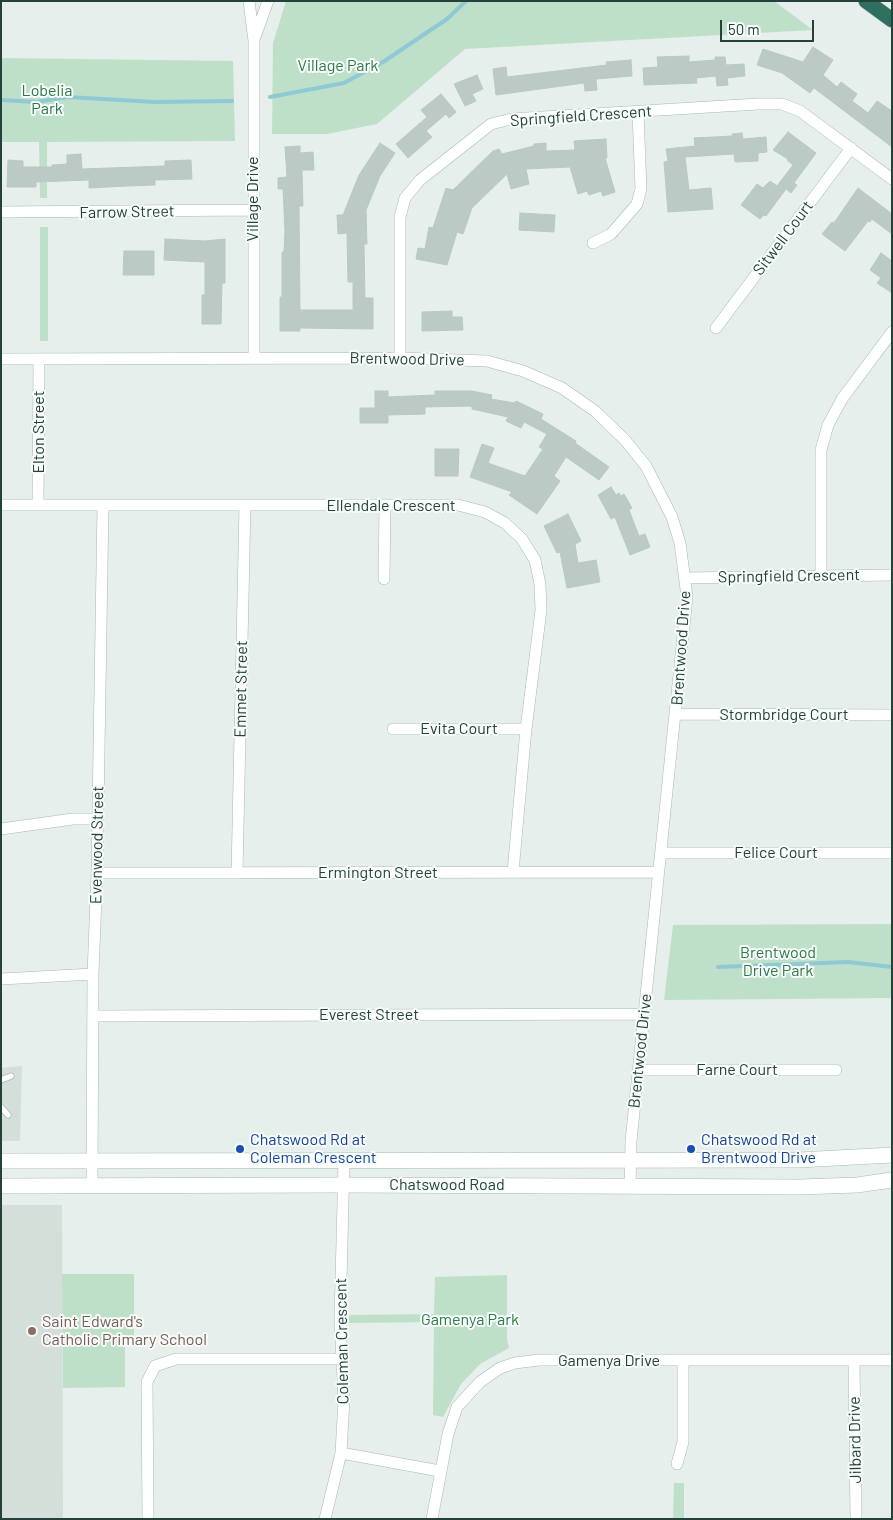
<!DOCTYPE html>
<style>
body{margin:0}
#map{position:relative;width:893px;height:1520px;overflow:hidden;background:#e6efeb;font-family:Barlow,sans-serif}
canvas{display:block}
.frame{position:absolute;inset:0;border:2px solid #24423a;pointer-events:none}
.scale{position:absolute;left:720px;top:20px;width:94px;height:22px;box-sizing:border-box;border:2px solid #24423a;border-top:0;padding-left:6px;font-size:15px;line-height:18px;white-space:nowrap;color:#24423a;-webkit-text-stroke:4px #f7fbf9;paint-order:stroke}
</style>
<div id="map">
<canvas width="893" height="1520"></canvas>
<div class="frame"></div>
<div class="scale">50 m</div>
</div>
<script>
const context = document.querySelector('canvas').getContext('2d');
context.lineJoin = 'round';
function fill(path, color) { context.fillStyle = color; context.fill(path, 'evenodd'); }
const toPath = rows => new Path2D(rows.map(r => 'M' + r).join(''));
function strokePath(path, color, width, dash) { context.strokeStyle = color; context.lineWidth = width; context.lineCap = dash ? 'butt' : 'round'; context.setLineDash(dash || []); context.stroke(path); }
function label(font, color, halo, rows, align = 'center') {
  context.font = font + ' Barlow,sans-serif'; context.lineWidth = 4; context.setLineDash([]); context.textBaseline = 'middle'; context.strokeStyle = halo; context.fillStyle = color; for (const [text, x, y, turn = 0] of rows) {
    context.save(); context.translate(x, y); context.rotate((+turn || 0) * Math.PI / 180); context.textAlign = isNaN(turn) ? turn : align; if (halo) context.strokeText(text, 0, 0); context.fillText(text, 0, 0); context.restore();
  }
}
fill(toPath([
 [22,1066,20,1141,1,1141,1,1068],
 [1,1205,62,1205,63,1519,1,1519]
]), '#d4dfda');
fill(toPath([
 [286,1,774,1,813,30,465,49,377,124,327,134,272,134,273,43],
 [1,58,233,61,235,141,47,142,47,198,40,198,39,142,1,142],
 [40,227,48,227,48,341,40,341],
 [892,924,892,998,664,1000,673,925],
 [62,1274,134,1274,134,1336,125,1346,125,1387,63,1388],
 [507,1275,507,1339,509,1348,480,1364,461,1384,443,1417,433,1415,434,1322,349,1323,349,1315,434,1314,435,1277],
 [674,1483,684,1483,684,1519,673,1519]
]), '#bfe0c8');
strokePath(toPath([
 [270,97,344,83,383,62,447,19,466,1],
 [1,100,36,102,68,97,155,102,232,101],
 [718,967,848,962,892,967]
]), '#8ec9d4', 4);
const building = toPath([
 [813,47,833,60,823,75,837,87,841,82,857,94,852,101,868,113,877,101,892,111,892,147,814,88,810,93,782,73,757,65,763,49,803,62,813,47],
 [689,56,689,62,715,60,715,57,725,57,726,65,744,64,745,76,727,78,728,85,717,86,716,76,696,78,697,83,644,85,643,68,658,67,657,57,689,56],
 [631,60,632,76,596,79,597,90,585,91,584,83,496,95,493,69,506,67,507,77,607,65,606,62,631,60],
 [477,75,483,89,472,94,476,101,465,106,454,84,477,75],
 [441,94,456,112,449,118,446,114,426,131,432,137,408,158,396,144,427,117,421,110,441,94],
 [788,132,816,153,794,183,797,185,791,193,786,189,766,216,764,215,760,219,741,205,757,184,763,188,770,181,777,186,793,165,787,160,788,159,773,150,788,132],
 [742,133,743,139,766,137,767,152,758,153,758,161,735,162,734,154,685,157,689,190,711,188,713,209,668,212,664,162,668,161,666,149,695,146,694,138,733,136,732,134,742,133],
 [606,139,607,158,605,158,615,192,603,196,601,191,589,195,587,191,578,194,570,167,526,169,529,184,511,189,507,174,472,208,463,234,457,232,447,265,416,259,418,248,425,249,429,227,433,228,446,188,453,190,493,151,499,149,503,156,502,154,534,146,534,144,546,143,546,151,575,150,574,141,606,139],
 [380,143,395,153,380,176,366,210,367,244,364,244,365,298,373,298,373,329,300,328,300,331,280,331,280,297,282,297,282,252,284,252,285,231,283,189,278,189,278,178,287,177,285,147,300,146,300,153,313,152,314,170,302,170,303,206,299,206,300,310,353,310,353,282,348,282,347,233,338,234,337,215,343,215,359,175,380,143],
 [81,154,82,169,165,166,165,161,191,160,192,179,155,180,155,185,127,186,89,188,89,180,36,182,36,187,7,187,8,160,23,161,23,167,52,167,52,165,67,164,67,155,81,154],
 [858,188,892,214,892,234,872,219,870,222,868,221,845,251,822,234,832,222,834,223,858,188],
 [520,213,555,215,554,232,519,230,520,213],
 [165,239,205,241,225,239,225,283,222,283,221,324,202,324,202,295,205,295,205,262,164,260,165,239],
 [124,251,154,251,154,275,123,275,124,251],
 [881,253,892,261,892,293,877,283,881,278,870,270,881,253],
 [452,311,452,317,462,317,463,330,422,331,422,312,452,311],
 [375,391,388,391,388,397,435,395,435,391,472,391,492,395,491,399,515,403,516,401,543,414,541,419,576,441,575,443,609,467,599,480,566,457,554,476,560,481,537,514,509,495,512,492,470,477,482,444,494,448,488,463,525,476,543,449,539,447,547,434,524,422,521,428,506,421,508,417,472,409,472,406,425,407,425,414,388,415,388,423,360,423,360,408,375,408,375,391],
 [435,449,459,449,458,476,435,476,435,449],
 [611,487,616,495,619,493,621,496,624,494,632,508,629,510,639,536,645,534,650,547,630,555,615,517,611,519,598,495,611,487],
 [568,514,581,541,575,544,578,563,596,560,600,582,567,588,560,552,557,553,544,526,568,514]
]);
fill(building, '#bbcac4');
strokePath(building, '#b8c9c2', 1);
const lane = toPath([
 [1,1080,11,1076],
 [1,1107,8,1115]
]);
const street = toPath([
 [249,1,254,41,254,357],
 [255,37,268,1],
 [1,212,252,210],
 [593,243,611,234,637,204,641,189,638,113],
 [716,328,851,148],
 [400,358,400,217,405,198,420,180,491,124,511,119,758,104,782,104,800,111,892,179],
 [1,359,400,358,487,361,523,371,562,388,595,411,625,440,646,466,672,517,680,543,687,597,631,1141,630,1187],
 [1,505,458,505,485,512,505,523,522,539,535,560,540,584,541,610,526,729,513,872],
 [38,505,39,359],
 [821,575,821,450,828,425,842,399,892,332],
 [686,578,892,575],
 [384,579,385,505],
 [676,714,892,715],
 [393,729,526,729],
 [1,829,73,819,97,819],
 [661,853,892,853],
 [97,873,659,872],
 [237,873,245,505],
 [1,979,93,974],
 [94,1016,644,1014],
 [638,1070,836,1070],
 [92,1186,93,974,97,873,103,505],
 [854,1360,856,1519],
 [341,1453,440,1471],
 [677,1464,683,1442,683,1361],
 [148,1519,147,1382,155,1366,176,1359,341,1359],
 [325,1519,341,1453,344,1400,340,1320,344,1161],
 [432,1519,448,1434,457,1407,480,1382,500,1368,515,1363,539,1360,892,1360]
]);
const secondary = toPath([
 [1,1161,799,1160,892,1155],
 [1,1186,344,1185,800,1187,857,1185,892,1180]
]);
const highway = toPath([
 [866,1,892,20]
]);
strokePath(lane, '#a8b8b2', 7);
strokePath(street, '#a8b8b2', 12);
strokePath(secondary, '#a4bbb3', 16);
strokePath(highway, '#c2cac8', 16);
strokePath(lane, '#fff', 5.5);
strokePath(street, '#fff', 11);
strokePath(secondary, '#fff', 15);
strokePath(highway, '#2f6f62', 15);
for (const [x, y, r, color] of [
 [240,1149,5,"#1a4fb4"],
 [691,1149,5,"#1a4fb4"],
 [32,1331,5,"#8d6e63"]
]) { const dot = new Path2D(); dot.arc(x, y, r, 0, 2 * Math.PI); context.fillStyle = color; context.fill(dot); strokePath(dot, '#f7fbf9', 2); }
label('16px', '#2d7a4b', '#f7fbf9', [
 ["Village Park",338,66],
 ["Lobelia",47,91],
 ["Park",47,109],
 ["Brentwood",778,953],
 ["Drive Park",778,971],
 ["Gamenya Park",470,1320]
]);
label('16px', '#24423a', '#f7fbf9', [
 ["Springfield Crescent",581,116,-4],
 ["Village Drive",253,199,-90],
 ["Farrow Street",127,212,-1],
 ["Sitwell Court",783,238,-53],
 ["Brentwood Drive",407,359,1],
 ["Elton Street",39,432,-90],
 ["Ellendale Crescent",391,506],
 ["Springfield Crescent",789,576,-1],
 ["Brentwood Drive",681,648,-86],
 ["Emmet Street",241,689,-89],
 ["Stormbridge Court",784,715],
 ["Evita Court",459,729],
 ["Evenwood Street",97,845,-89],
 ["Felice Court",776,853],
 ["Ermington Street",378,873],
 ["Everest Street",369,1015],
 ["Brentwood Drive",640,1051,-84],
 ["Farne Court",737,1070],
 ["Chatswood Road",447,1185],
 ["Coleman Crescent",342,1341,-91],
 ["Gamenya Drive",609,1361],
 ["Jilbard Drive",855,1440,-91]
]);
label('16px', '#164399', '#f7fbf9', [
 ["Chatswood Rd at",250,1140],
 ["Coleman Crescent",250,1158],
 ["Chatswood Rd at",701,1140],
 ["Brentwood Drive",701,1158]
], 'left');
label('16px', '#785e54', '#f7fbf9', [
 ["Saint Edward's",42,1322],
 ["Catholic Primary School",42,1340]
], 'left');
</script>
